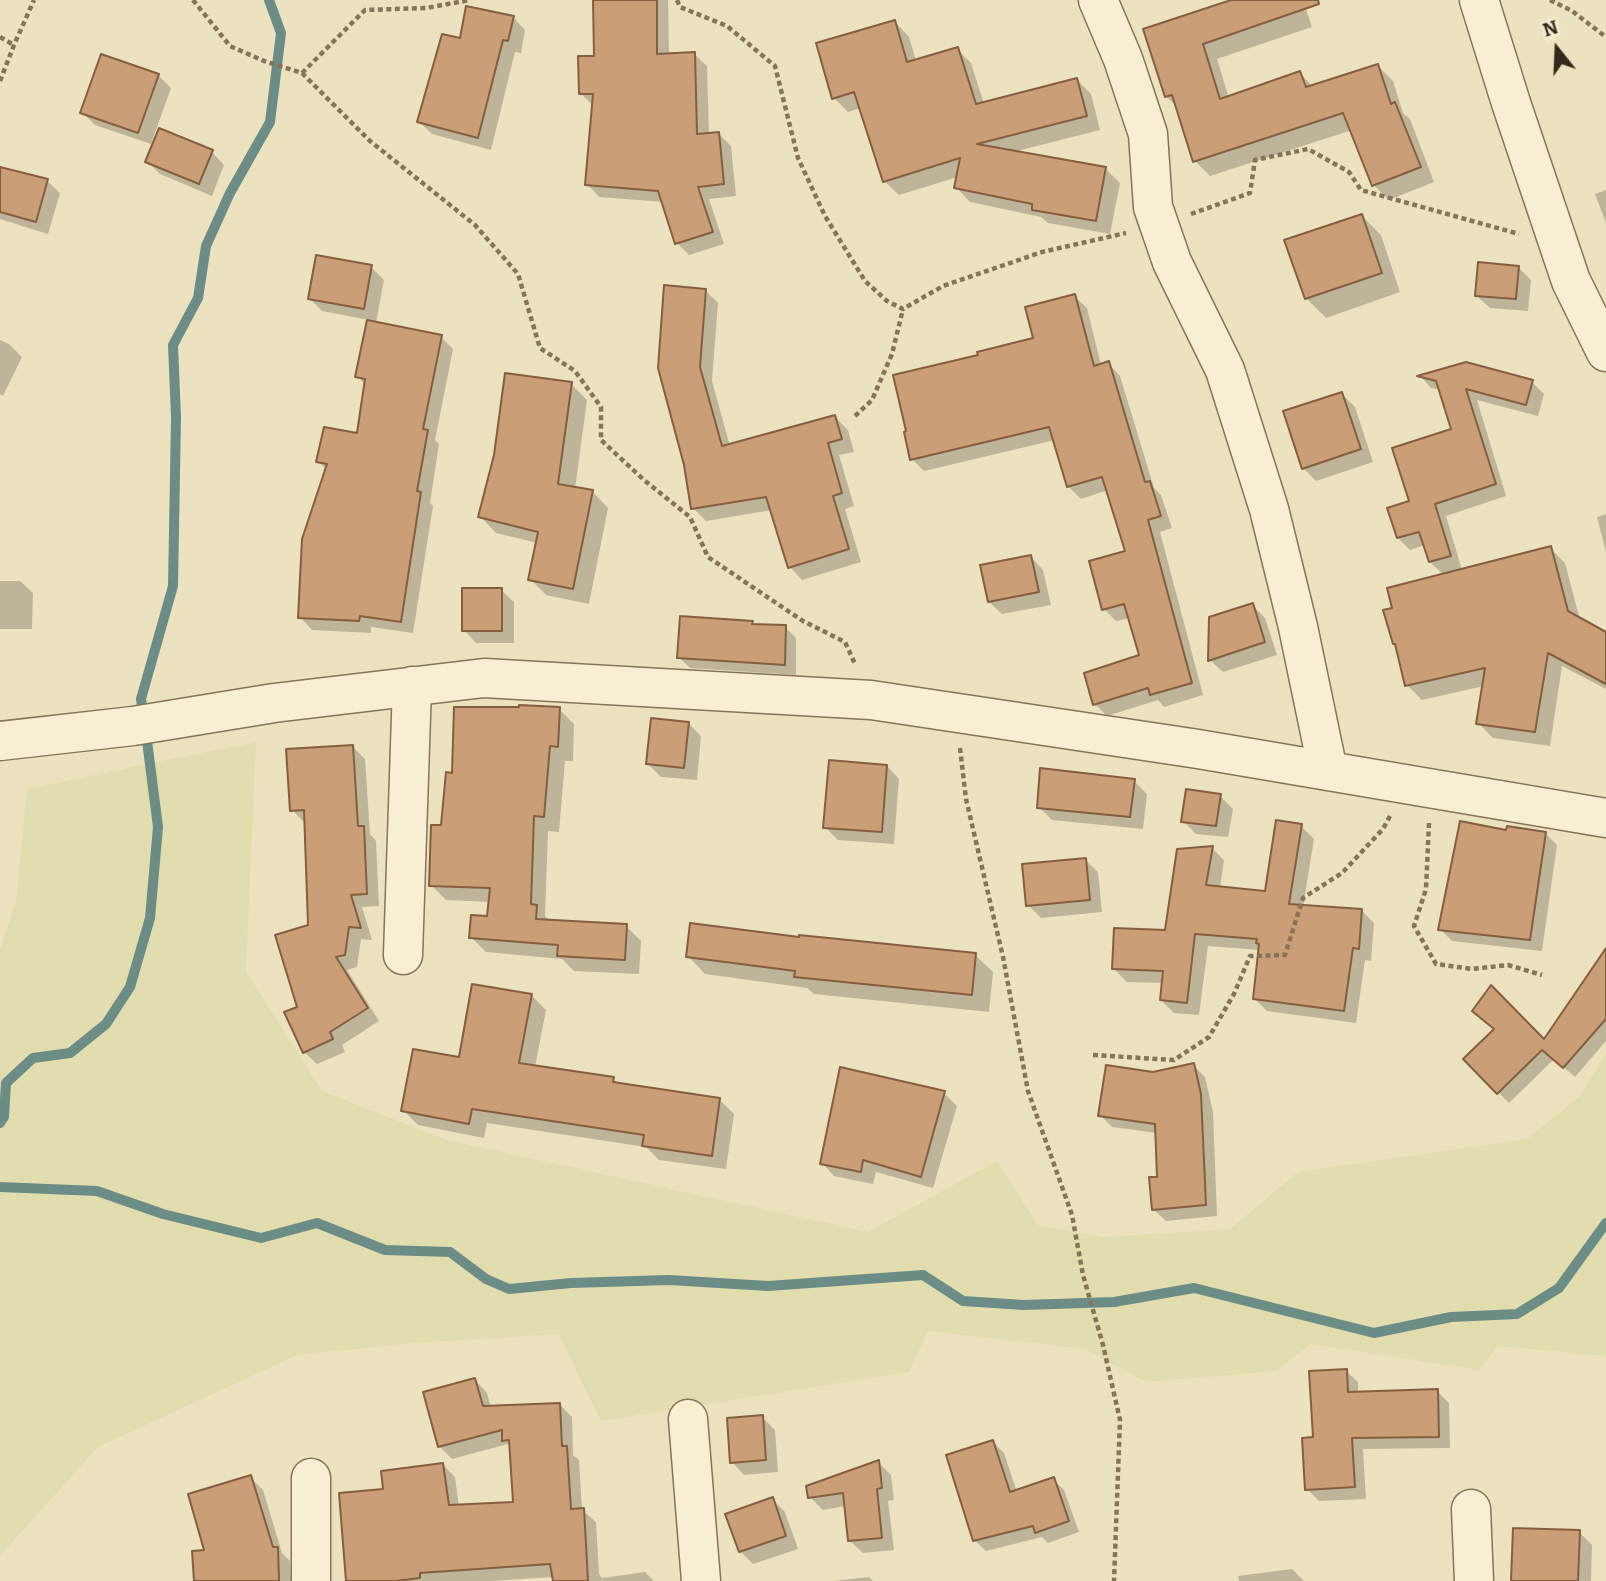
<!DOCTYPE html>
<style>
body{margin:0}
#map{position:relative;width:1606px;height:1581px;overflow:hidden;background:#ede2c0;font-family:Bitter,serif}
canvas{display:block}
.north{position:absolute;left:1522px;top:14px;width:70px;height:70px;-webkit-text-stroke:5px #f4ecd0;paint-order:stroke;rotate:342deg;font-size:19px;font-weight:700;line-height:28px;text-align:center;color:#352a1d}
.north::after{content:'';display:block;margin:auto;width:24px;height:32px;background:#352a1d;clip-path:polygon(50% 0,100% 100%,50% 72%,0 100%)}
</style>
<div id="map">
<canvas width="1606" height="1581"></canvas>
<div class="north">N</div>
</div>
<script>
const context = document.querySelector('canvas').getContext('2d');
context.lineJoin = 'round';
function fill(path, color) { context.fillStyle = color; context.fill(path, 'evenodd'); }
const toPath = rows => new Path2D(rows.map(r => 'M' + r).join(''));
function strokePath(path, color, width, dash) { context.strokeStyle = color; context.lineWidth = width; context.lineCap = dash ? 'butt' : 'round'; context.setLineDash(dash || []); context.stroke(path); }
fill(toPath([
 [256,742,246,971,322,1091,447,1140,868,1232,997,1161,1038,1225,1103,1237,1230,1229,1298,1172,1527,1139,1580,1096,1606,1053,1606,1356,1498,1346,1479,1370,1311,1344,1276,1371,1146,1382,1085,1349,928,1331,909,1372,601,1421,558,1334,415,1343,297,1355,98,1447,0,1556,0,949,16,902,27,789]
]), '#e2ddae');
fill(toPath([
 [595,0,668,0,669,55,694,54,707,66,709,135,719,134,731,146,736,196,709,199,724,244,689,255,677,243,663,202,599,197,587,184,594,106,581,94,596,57],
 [1237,0,1303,0,1312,27,1217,59,1229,98,1300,73,1313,87,1378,66,1393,81,1403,113,1410,119,1434,182,1389,200,1374,185,1352,130,1210,176,1195,161,1177,107,1166,96,1146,30],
 [513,17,525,30,521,53,515,52,491,150,432,134,419,122,461,40],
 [895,22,909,37,916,61,957,49,971,63,984,104,1077,80,1091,94,1100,130,1013,152,1106,169,1120,183,1110,234,1048,223,1041,217,970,202,956,187,958,177,899,195,884,181,861,108,848,112,834,98],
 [158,75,171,88,151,144,95,125,82,112],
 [212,152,224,165,212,196,160,174,147,161],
 [0,169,47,181,60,193,48,234,0,219],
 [1606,190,1606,223,1595,194],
 [1362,216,1381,235,1400,292,1326,318,1306,298],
 [371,267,384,280,376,323,441,337,453,349,435,440,439,444,430,503,433,506,413,633,371,627,371,633,312,630,300,617,327,470,318,461,358,435,366,385,357,376,369,320,322,311,310,299],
 [1518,267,1531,280,1528,311,1490,308,1477,296],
 [705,290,718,303,712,381,730,446,835,417,848,430,854,452,839,455,854,506,845,509,861,562,802,580,790,567,772,510,706,521,693,508,686,465],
 [1074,296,1087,308,1101,365,1108,363,1120,376,1154,488,1161,495,1172,528,1160,532,1203,695,1164,707,1158,700,1107,716,1095,704,1141,656,1130,618,1116,621,1104,609,1127,552,1108,490,1081,499,1068,486,1055,440,924,471,912,459,980,356,1036,340],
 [0,340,9,344,22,357,3,396,0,394],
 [1466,363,1532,382,1544,394,1538,416,1477,400,1506,496,1446,516,1462,570,1550,548,1565,563,1580,620,1606,634,1606,689,1562,666,1550,746,1493,738,1478,723,1484,686,1422,700,1407,685,1395,609,1444,575,1430,562,1425,545,1410,550,1398,538,1411,502,1453,430,1441,390,1431,388,1421,377],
 [571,384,587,400,575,489,592,491,608,508,589,604,546,595,530,579,538,543,496,533,480,516],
 [1342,394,1355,407,1373,462,1316,481,1303,468],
 [1606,514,1606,552,1597,517],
 [1031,557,1043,570,1051,605,1002,614,989,602],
 [0,581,20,581,33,593,32,629,0,629],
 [501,590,514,602,514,643,476,643,464,630],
 [1252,605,1265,618,1277,655,1223,672,1210,660],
 [752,623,755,626,785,627,796,638,796,675,690,668,679,657],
 [559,709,574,724,573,761,565,761,559,832,548,831,545,916,551,921,626,926,641,941,639,974,574,971,562,959,486,952,471,937,489,918,491,902,446,900,431,885,454,775],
 [688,723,701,736,697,780,661,777,648,764],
 [352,746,365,759,370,834,376,841,379,906,362,907,372,940,361,939,357,967,347,970,379,1021,342,1045,345,1052,317,1064,304,1052,299,1007,310,927,305,823,292,810],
 [887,766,899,779,894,844,838,840,825,827],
 [1134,781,1147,794,1143,829,1052,820,1039,807],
 [1220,796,1233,809,1228,837,1196,834,1183,821],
 [1301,826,1314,839,1303,907,1361,910,1374,923,1371,961,1365,960,1356,1023,1267,1011,1254,998,1260,950,1208,946,1199,1015,1174,1013,1161,1000,1163,983,1127,982,1114,969,1166,932,1212,848,1224,860,1220,888,1266,893],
 [1508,832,1545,833,1557,845,1542,951,1452,941,1440,929],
 [1085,860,1098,872,1102,912,1041,918,1028,905],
 [800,939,975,955,993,972,989,1012,814,994,807,988,705,974,688,956],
 [1606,965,1606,1041,1575,1077,1554,1059,1509,1103,1465,1059,1496,1030,1474,1011,1544,1042],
 [531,995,546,1010,535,1067,613,1079,619,1085,720,1100,734,1114,726,1169,659,1160,646,1147,487,1123,484,1138,418,1125,403,1110],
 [1193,1065,1205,1077,1213,1112,1217,1216,1166,1221,1154,1210,1159,1178,1157,1133,1112,1127,1100,1115,1153,1074],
 [944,1093,957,1106,933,1188,876,1172,873,1184,834,1176,822,1163],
 [1346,1371,1358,1382,1358,1393,1437,1391,1449,1403,1450,1448,1363,1449,1366,1499,1319,1501,1307,1489,1315,1439],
 [475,1380,487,1393,491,1408,559,1404,572,1417,573,1455,579,1460,582,1510,596,1522,599,1574,602,1578,645,1572,654,1581,555,1581,554,1577,491,1581,347,1581,385,1491,443,1465,455,1477,459,1507,515,1503,511,1447,508,1444,452,1459,439,1446],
 [762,1417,775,1430,778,1472,744,1475,732,1462],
 [993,1442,1004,1453,1017,1492,1053,1479,1064,1490,1079,1532,1048,1543,1042,1537,986,1551,974,1540],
 [878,1462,891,1475,894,1500,888,1501,894,1550,863,1553,850,1541,846,1506,823,1510,810,1497],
 [250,1477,263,1490,282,1553,290,1561,291,1581,195,1581,206,1552],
 [772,1499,785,1512,798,1549,753,1564,740,1551],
 [1579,1532,1592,1545,1591,1581,1513,1581],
 [1292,1569,1304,1581,1239,1581,1238,1576],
 [869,1577,873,1581,833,1581]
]), '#0003');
strokePath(toPath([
 [144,718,141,699,173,586,176,417,173,345,198,298,206,246,230,193,270,122,281,33,269,0],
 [0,1123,4,1117,6,1083,33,1058,70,1053,106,1024,130,987,150,918,158,827,146,733],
 [0,1187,97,1191,163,1214,261,1238,317,1223,385,1250,450,1252,486,1279,509,1289,571,1283,669,1280,768,1286,923,1275,963,1301,1024,1305,1114,1302,1194,1288,1374,1333,1451,1317,1517,1314,1559,1288,1606,1223]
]), '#6b8d86', 10);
const building = toPath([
 [593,0,657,0,657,54,695,52,697,134,719,132,724,184,698,187,713,232,675,244,658,191,585,185,593,94,579,94,578,56,594,56,593,0],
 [1231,0,1318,0,1319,4,1203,44,1220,99,1300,71,1306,87,1378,64,1391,104,1395,102,1421,167,1372,186,1343,113,1193,162,1172,95,1165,97,1143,29,1231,0],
 [466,6,514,16,508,41,503,40,478,138,417,122,442,34,460,38,466,6],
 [895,20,907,62,958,47,976,104,1077,78,1087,116,977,144,1106,167,1096,221,1032,210,1032,204,954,188,960,158,883,182,854,92,832,99,816,43,895,20],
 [101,54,159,74,138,133,80,113,101,54],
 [159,128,213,150,199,184,145,162,159,128],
 [0,167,48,179,36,222,0,212,0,167],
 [1362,214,1382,273,1305,299,1284,240,1362,214],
 [316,255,372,265,364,309,308,299,316,255],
 [1478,262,1519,266,1516,299,1475,296,1478,262],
 [664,285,706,289,700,367,722,446,835,415,842,439,828,443,842,493,833,496,849,549,788,568,766,497,691,509,684,465,658,368,664,285],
 [1075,294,1094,366,1109,361,1145,482,1150,481,1161,516,1148,520,1192,683,1150,695,1148,688,1093,705,1084,673,1139,655,1124,604,1102,610,1089,561,1125,551,1102,477,1067,487,1049,427,910,460,904,432,906,431,893,375,978,355,977,352,1033,338,1025,307,1075,294],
 [367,320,442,335,423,429,428,430,417,491,421,492,401,622,360,616,359,621,298,618,302,539,327,464,316,462,324,427,357,433,365,379,355,377,367,320],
 [1466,362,1533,380,1526,405,1466,389,1496,484,1435,504,1451,556,1429,562,1419,532,1397,538,1387,508,1409,501,1392,448,1451,429,1436,381,1417,376,1466,362],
 [505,373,572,382,558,484,593,490,573,589,528,580,538,532,478,517,494,455,505,373],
 [1342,392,1361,449,1302,469,1283,411,1342,392],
 [1551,546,1568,611,1606,632,1606,684,1548,653,1535,732,1476,724,1485,668,1405,686,1395,644,1393,644,1383,610,1392,608,1387,588,1551,546],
 [1031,555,1039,592,988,602,980,565,1031,555],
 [462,588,502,588,502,631,462,631,462,588],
 [1253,603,1265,642,1208,661,1209,617,1253,603],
 [680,616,753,621,752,624,786,625,785,665,677,658,680,616],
 [519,705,560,707,558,747,550,746,544,817,534,816,531,904,537,905,536,919,627,924,625,960,557,956,558,945,469,938,471,915,487,916,490,888,429,886,431,825,441,825,446,772,452,773,454,707,519,707,519,705],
 [651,718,689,722,684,768,646,764,651,718],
 [353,745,358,826,364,826,367,894,351,895,361,928,349,927,345,955,336,957,368,1008,330,1032,333,1039,303,1053,284,1012,297,1007,275,935,308,925,304,810,290,811,286,749,353,745],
 [829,760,887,765,882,832,823,828,829,760],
 [1040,768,1135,779,1130,817,1037,808,1040,768],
 [1186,789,1221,794,1216,826,1181,822,1186,789],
 [1276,820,1302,824,1289,904,1362,909,1359,949,1353,948,1344,1011,1253,999,1259,944,1256,943,1257,939,1195,934,1187,1003,1160,1000,1163,971,1112,969,1114,928,1165,930,1177,849,1213,846,1206,885,1265,891,1276,820],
 [1460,821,1506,830,1507,826,1546,832,1530,940,1438,930,1460,821],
 [1086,858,1090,900,1026,906,1022,864,1086,858],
 [690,923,799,937,799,935,976,953,972,995,794,977,795,971,686,957,690,923],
 [1606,948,1606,1019,1563,1068,1542,1050,1497,1094,1463,1059,1494,1029,1472,1011,1491,985,1544,1039,1606,948],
 [472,984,532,994,519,1063,614,1077,613,1082,720,1098,712,1156,642,1146,644,1135,472,1109,469,1124,401,1111,413,1049,459,1057,472,984],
 [1194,1063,1201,1094,1206,1205,1152,1210,1149,1177,1157,1177,1155,1124,1098,1116,1106,1065,1153,1072,1194,1063],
 [840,1067,945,1091,921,1177,863,1160,861,1172,820,1164,840,1067],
 [1347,1369,1348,1392,1438,1389,1439,1437,1352,1438,1355,1487,1305,1490,1302,1438,1313,1437,1309,1371,1347,1369],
 [475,1378,483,1406,560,1403,562,1446,567,1446,571,1509,584,1508,588,1581,553,1581,550,1564,420,1573,420,1578,396,1581,346,1581,339,1493,383,1489,381,1471,443,1463,449,1505,513,1502,509,1440,502,1441,502,1430,438,1447,423,1392,475,1378],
 [763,1415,766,1460,730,1463,727,1418,763,1415],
 [993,1440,1010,1492,1054,1477,1069,1521,1035,1533,1033,1526,973,1541,946,1455,993,1440],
 [879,1460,882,1488,877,1489,882,1538,848,1541,843,1493,808,1498,806,1486,879,1460],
 [251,1475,273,1547,278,1547,279,1581,194,1581,192,1551,204,1550,188,1494,251,1475],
 [773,1497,786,1536,739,1552,725,1514,773,1497],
 [1513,1528,1580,1530,1578,1581,1511,1581,1513,1528]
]);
fill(building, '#ca9e77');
strokePath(building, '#845e3f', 2);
const minor = toPath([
 [1098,0,1123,59,1148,134,1153,207,1172,262,1225,370,1269,509,1298,627,1328,771],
 [1479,0,1511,103,1571,281,1606,352],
 [0,741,133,726,274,703,484,678,871,700,1198,749,1606,818],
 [403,955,412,686],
 [688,1419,701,1581],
 [1471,1509,1474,1581],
 [311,1581,311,1478]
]);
strokePath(minor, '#867359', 41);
strokePath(toPath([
 [193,0,230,46,264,61,302,73,365,10,426,8,470,0],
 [677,0,680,7,727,26,775,66,798,158,825,216,865,281,887,301,903,309,943,286,1042,252,1126,233],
 [1550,0,1572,11,1606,37],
 [0,37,14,45],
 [302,73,370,141,475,225,518,274,540,348,575,371,601,407,601,440,644,480,690,517,708,557,803,621,845,642,855,664],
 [0,81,14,45,34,0],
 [1191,214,1250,193,1255,160,1308,149,1349,172,1361,190,1519,234],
 [855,416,872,400,892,354,903,309],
 [960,748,966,799,1003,957,1028,1091,1072,1215,1083,1275,1103,1345,1120,1420,1114,1581],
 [1429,823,1426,889,1414,926,1436,964,1472,969,1508,965,1542,975],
 [1093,1055,1174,1060,1209,1037,1234,994,1250,956,1285,955,1303,898,1342,873,1383,829,1390,816]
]), '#867359', 4.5, [5, 3.5]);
strokePath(minor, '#f8efd3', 38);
</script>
